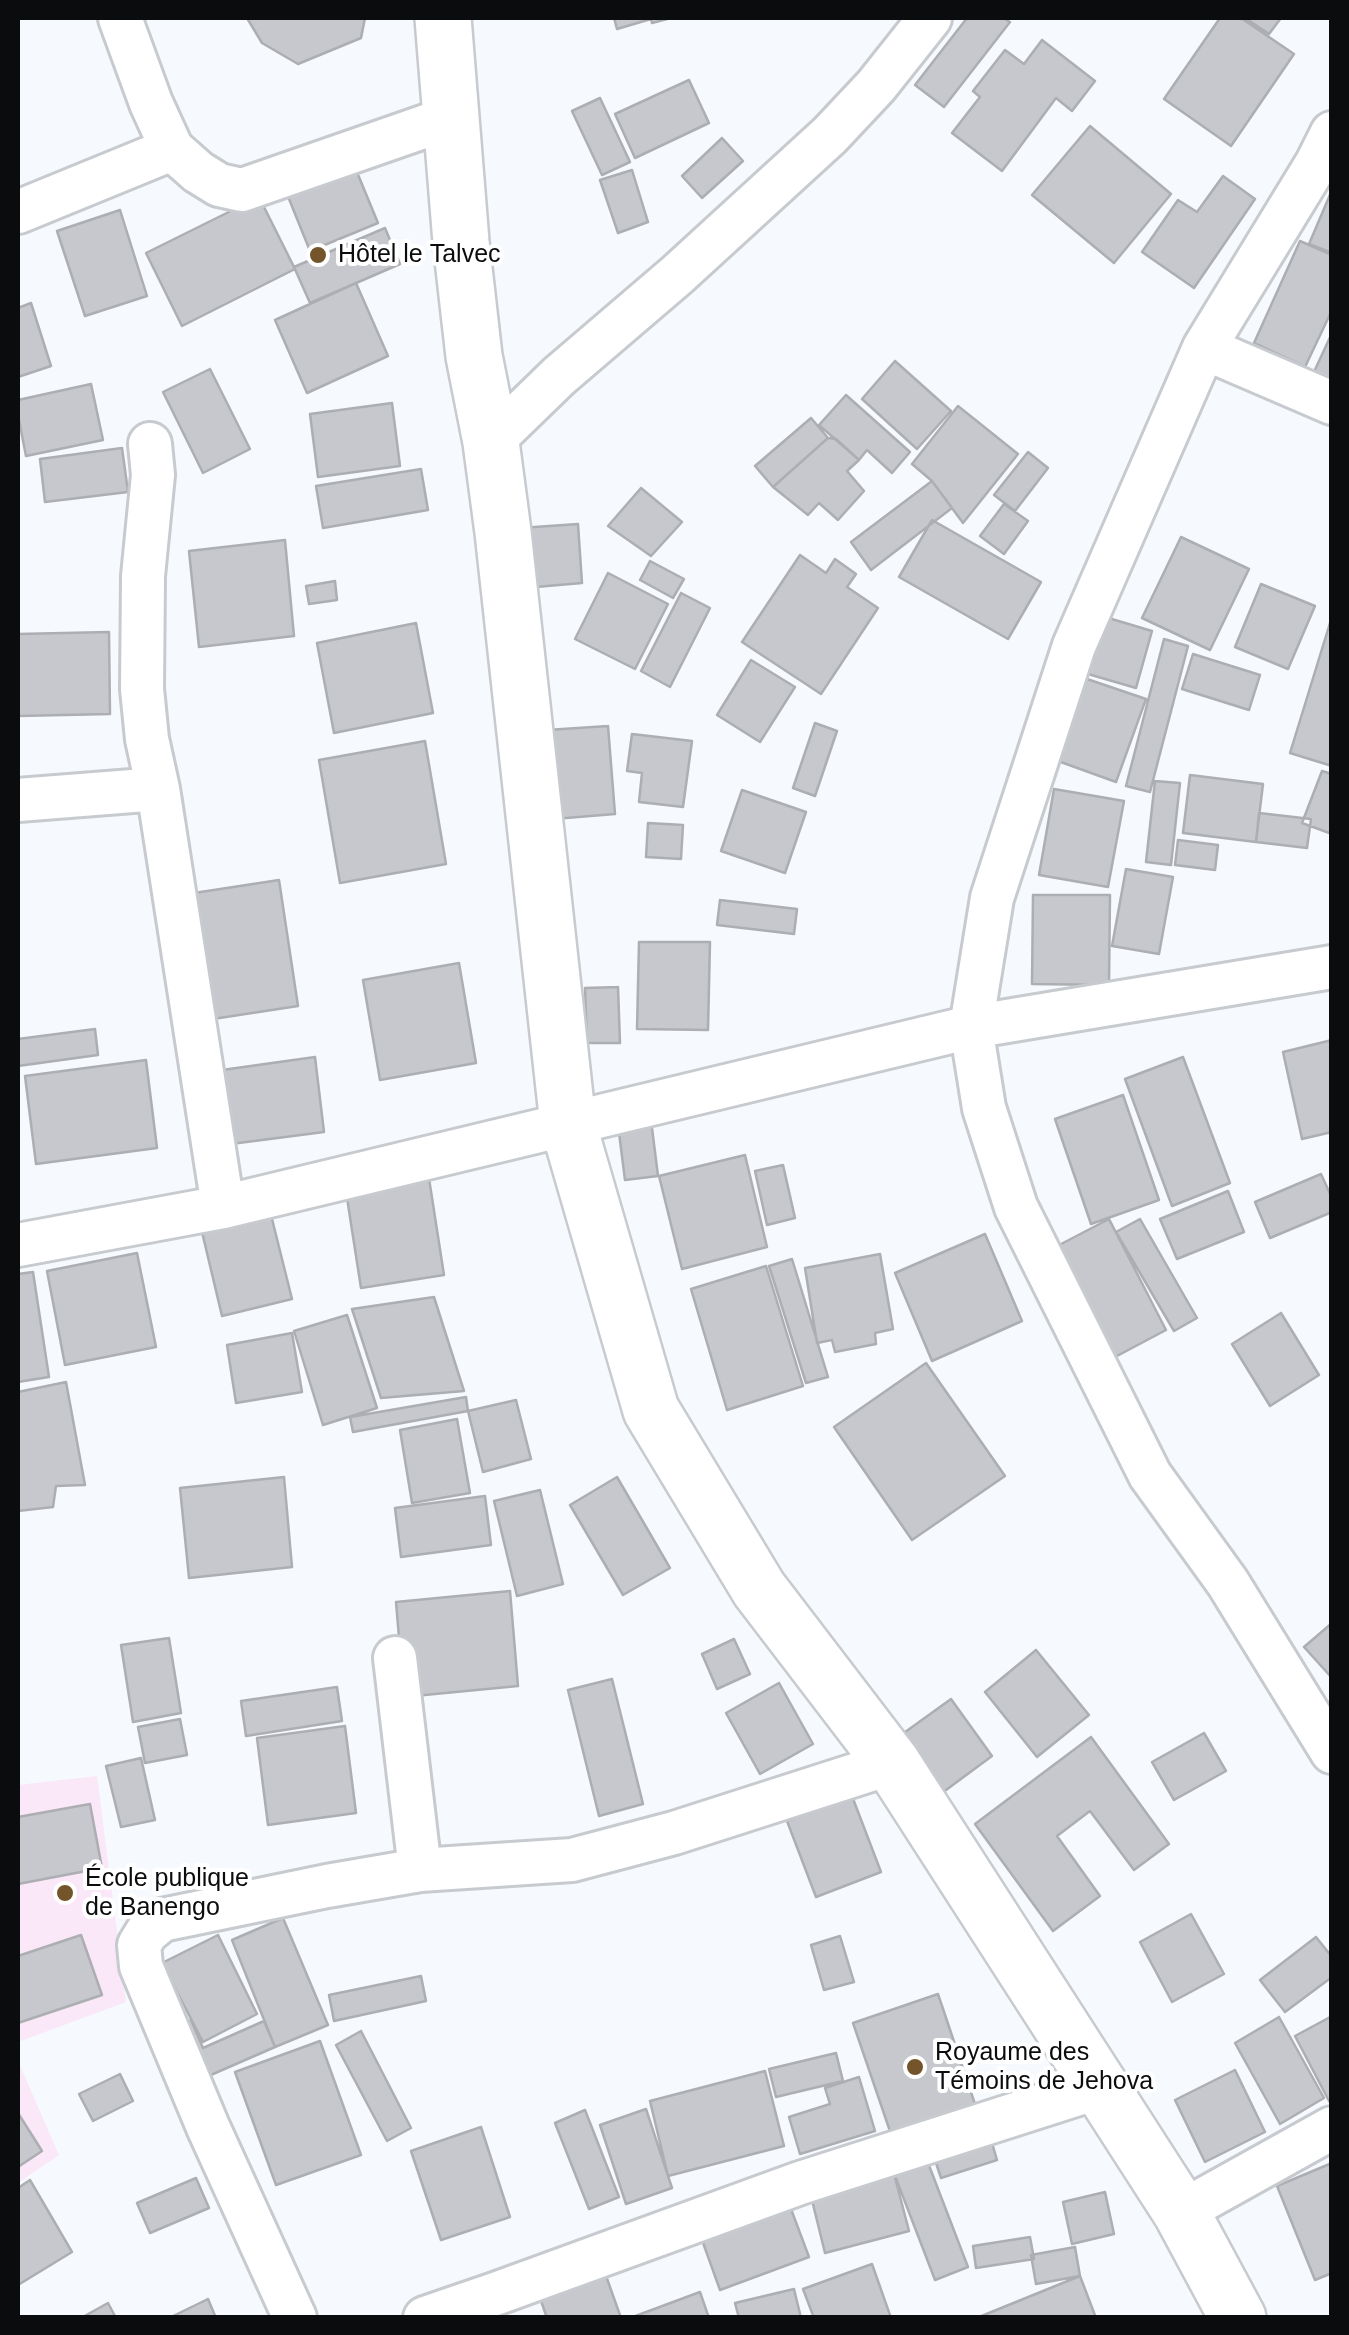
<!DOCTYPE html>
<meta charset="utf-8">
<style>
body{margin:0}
#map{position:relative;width:1349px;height:2335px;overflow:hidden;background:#f6f9fd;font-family:Arial,sans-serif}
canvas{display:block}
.frame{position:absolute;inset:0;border:20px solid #0b0c0d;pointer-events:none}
</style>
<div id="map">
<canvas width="1349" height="2335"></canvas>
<div class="frame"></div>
</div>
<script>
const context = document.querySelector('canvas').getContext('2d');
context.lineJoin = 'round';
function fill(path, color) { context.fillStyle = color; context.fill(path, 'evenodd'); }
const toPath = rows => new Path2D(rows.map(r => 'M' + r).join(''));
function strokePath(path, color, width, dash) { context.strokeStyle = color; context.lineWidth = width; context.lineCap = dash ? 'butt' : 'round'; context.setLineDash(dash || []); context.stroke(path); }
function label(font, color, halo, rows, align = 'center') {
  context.font = font + ' Arial,sans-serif'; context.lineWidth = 8; context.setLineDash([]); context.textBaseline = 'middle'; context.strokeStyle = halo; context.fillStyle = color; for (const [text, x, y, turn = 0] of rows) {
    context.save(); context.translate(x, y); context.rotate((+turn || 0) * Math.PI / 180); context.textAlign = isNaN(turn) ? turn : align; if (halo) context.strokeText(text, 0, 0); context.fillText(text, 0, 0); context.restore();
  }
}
fill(toPath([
 [97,1776,126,2002,18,2042,18,1785],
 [18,2061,59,2155,18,2183]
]), '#fae8f9');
const building = toPath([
 [247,18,365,18,361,38,298,64,262,43,247,18],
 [614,18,671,18,652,23,651,19,617,29,614,18],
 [967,18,1003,18,1010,22,944,107,915,85,967,18],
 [1220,18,1241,18,1294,54,1231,146,1164,99,1220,18],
 [1245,18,1281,18,1269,34,1245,18],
 [1042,40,1095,81,1072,111,1056,98,1002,171,952,133,980,97,973,91,1005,50,1024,64,1042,40],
 [689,80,709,123,635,158,615,114,689,80],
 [600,98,630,162,602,175,572,111,600,98],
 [1090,126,1171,194,1114,263,1032,195,1090,126],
 [722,138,743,161,702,198,682,176,722,138],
 [352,160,378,223,310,251,285,189,352,160],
 [632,170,648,222,618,233,600,180,632,170],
 [1223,176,1255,199,1194,288,1142,252,1178,200,1197,212,1223,176],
 [1332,190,1332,253,1309,244,1332,190],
 [259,197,295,269,182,326,146,253,259,197],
 [120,210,147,296,85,316,57,231,120,210],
 [385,228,400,264,310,303,294,267,385,228],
 [1300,241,1332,255,1332,310,1305,367,1254,343,1300,241],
 [356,283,388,356,307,393,275,320,356,283],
 [31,303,51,366,18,377,18,308,31,303],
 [1332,333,1332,382,1313,374,1332,333],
 [895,361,951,411,917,449,862,399,895,361],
 [210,369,250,449,203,473,163,392,210,369],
 [91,384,103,440,26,456,18,415,18,400,91,384],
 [846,395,910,452,892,473,867,450,859,460,819,425,846,395],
 [392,403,400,466,318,477,310,414,392,403],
 [958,406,1018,454,963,523,932,481,912,464,958,406],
 [811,418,828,438,773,487,755,466,811,418],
 [828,438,836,439,859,460,847,471,864,491,838,520,819,503,808,515,773,487,828,438],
 [122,448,128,492,45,502,40,459,122,448],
 [1028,452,1048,468,1015,511,994,495,1028,452],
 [421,469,428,510,323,528,316,486,421,469],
 [932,481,952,508,871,570,851,542,932,481],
 [641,488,682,522,651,556,608,526,641,488],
 [1004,504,1028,521,1004,554,980,536,1004,504],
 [932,520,1041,582,1008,639,899,577,932,520],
 [578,524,582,583,524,588,520,528,578,524],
 [1181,537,1249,569,1210,650,1142,618,1181,537],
 [285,540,294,636,199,647,189,551,285,540],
 [800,555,826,573,835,559,856,574,847,587,878,608,821,694,742,642,800,555],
 [650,561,684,579,673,598,640,580,650,561],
 [608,573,668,604,635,669,575,639,608,573],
 [335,581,337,600,309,604,306,586,335,581],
 [1261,584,1315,606,1288,669,1235,647,1261,584],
 [681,593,710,608,670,687,641,671,681,593],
 [1105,617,1152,631,1136,688,1088,674,1105,617],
 [416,623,433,713,334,733,317,643,416,623],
 [1330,623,1332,623,1332,766,1290,753,1330,623],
 [109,632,110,714,18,716,18,634,109,632],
 [1164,639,1188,646,1150,792,1126,786,1164,639],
 [1193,654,1260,675,1249,710,1182,689,1193,654],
 [751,660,795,687,760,742,717,715,751,660],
 [1087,679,1146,699,1116,782,1058,761,1087,679],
 [815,723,837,731,815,796,793,788,815,723],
 [608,726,615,814,554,819,547,730,608,726],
 [632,734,692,741,683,807,639,802,642,773,627,771,632,734],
 [425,741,446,864,340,883,319,760,425,741],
 [1322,771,1332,774,1332,834,1302,823,1322,771],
 [1190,775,1263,784,1256,842,1183,833,1190,775],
 [1155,781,1180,783,1171,865,1146,862,1155,781],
 [1054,789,1124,801,1108,887,1039,875,1054,789],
 [742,790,806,812,785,873,721,851,742,790],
 [1259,813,1311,819,1307,848,1256,842,1259,813],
 [648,823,683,825,681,859,646,857,648,823],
 [1178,840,1218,845,1215,870,1175,865,1178,840],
 [1126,869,1173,877,1159,954,1112,946,1126,869],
 [279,880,298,1006,213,1019,194,893,279,880],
 [1033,895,1110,895,1109,985,1032,984,1033,895],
 [720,900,797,909,794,934,717,925,720,900],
 [639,942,710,942,708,1030,637,1029,639,942],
 [459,963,476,1063,380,1080,363,980,459,963],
 [618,987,620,1043,587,1043,585,988,618,987],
 [95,1029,98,1055,18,1066,18,1039,95,1029],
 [1332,1040,1332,1132,1302,1139,1283,1052,1332,1040],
 [315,1057,324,1132,231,1144,222,1070,315,1057],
 [1183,1057,1230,1183,1172,1206,1125,1079,1183,1057],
 [146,1060,157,1148,36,1164,25,1076,146,1060],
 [1123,1095,1159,1200,1091,1224,1055,1119,1123,1095],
 [651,1120,658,1176,625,1180,618,1125,651,1120],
 [745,1155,767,1247,682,1269,659,1176,745,1155],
 [783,1165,795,1218,767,1225,755,1171,783,1165],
 [428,1172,444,1275,361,1288,345,1185,428,1172],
 [1321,1174,1332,1198,1332,1212,1270,1238,1255,1202,1321,1174],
 [1228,1191,1244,1232,1177,1259,1160,1219,1228,1191],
 [271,1215,292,1299,222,1316,202,1232,271,1215],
 [1109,1219,1166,1330,1100,1365,1042,1254,1109,1219],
 [1140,1219,1197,1318,1174,1331,1116,1232,1140,1219],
 [985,1234,1022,1321,932,1361,895,1273,985,1234],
 [137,1253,156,1347,65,1365,47,1271,137,1253],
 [880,1254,893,1329,875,1333,876,1344,835,1352,832,1340,817,1343,805,1268,880,1254],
 [792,1259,828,1377,806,1383,769,1266,792,1259],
 [766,1266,803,1386,727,1410,691,1289,766,1266],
 [33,1272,49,1377,18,1382,18,1274,33,1272],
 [434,1297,464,1391,381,1398,352,1309,434,1297],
 [1281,1313,1319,1375,1270,1406,1232,1344,1281,1313],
 [347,1315,377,1408,323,1425,294,1331,347,1315],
 [292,1333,302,1392,236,1403,227,1345,292,1333],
 [926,1363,1005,1476,912,1540,834,1427,926,1363],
 [66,1382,85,1485,56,1486,53,1507,18,1511,18,1392,66,1382],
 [466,1397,468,1411,353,1432,350,1417,466,1397],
 [516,1400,531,1459,483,1472,468,1411,516,1400],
 [457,1419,470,1493,412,1503,400,1430,457,1419],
 [284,1477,292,1567,189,1578,180,1488,284,1477],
 [617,1477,670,1568,623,1595,570,1505,617,1477],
 [540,1490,563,1584,517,1596,494,1501,540,1490],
 [485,1496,491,1545,401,1557,395,1508,485,1496],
 [510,1591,518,1686,404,1697,396,1602,510,1591],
 [1332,1623,1332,1678,1304,1647,1332,1623],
 [169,1638,181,1713,133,1722,121,1645,169,1638],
 [734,1639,750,1674,717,1689,702,1654,734,1639],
 [1036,1650,1089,1715,1037,1757,985,1692,1036,1650],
 [612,1679,643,1804,599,1816,568,1690,612,1679],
 [779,1683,813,1744,760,1774,726,1713,779,1683],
 [337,1687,342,1721,246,1736,241,1701,337,1687],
 [951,1699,992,1756,942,1793,901,1735,951,1699],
 [180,1719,187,1755,145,1763,138,1727,180,1719],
 [345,1726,356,1813,268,1825,257,1738,345,1726],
 [1204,1733,1226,1771,1174,1800,1152,1762,1204,1733],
 [1091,1737,1169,1844,1134,1870,1090,1811,1057,1836,1100,1896,1053,1931,975,1824,1091,1737],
 [141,1758,155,1820,121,1827,106,1766,141,1758],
 [852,1796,881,1872,816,1897,787,1821,852,1796],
 [90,1804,102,1868,18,1884,18,1817,90,1804],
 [1191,1914,1224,1974,1172,2002,1140,1942,1191,1914],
 [283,1918,328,2025,275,2047,232,1940,283,1918],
 [81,1935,102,1995,18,2023,18,1956,81,1935],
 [218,1935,257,2014,203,2042,162,1963,218,1935],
 [840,1936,854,1982,824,1990,811,1945,840,1936],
 [1316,1937,1332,1957,1332,1977,1285,2012,1260,1980,1316,1937],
 [421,1976,426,2001,334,2021,329,1995,421,1976],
 [938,1994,977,2110,893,2140,853,2023,938,1994],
 [1332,2016,1332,2099,1329,2101,1295,2036,1332,2016],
 [1279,2017,1324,2098,1280,2124,1235,2043,1279,2017],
 [191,2020,203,2048,264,2021,275,2047,197,2081,174,2028,191,2020],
 [361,2031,411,2128,387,2141,336,2045,361,2031],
 [320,2041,361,2155,276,2185,235,2072,320,2041],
 [836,2053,843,2081,776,2097,769,2069,836,2053],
 [1235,2070,1265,2132,1205,2162,1175,2100,1235,2070],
 [765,2071,784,2146,668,2176,650,2101,765,2071],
 [120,2074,133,2101,93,2121,79,2094,120,2074],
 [859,2077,875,2131,800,2154,789,2117,830,2104,825,2088,859,2077],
 [646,2109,672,2188,626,2204,600,2125,646,2109],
 [585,2110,619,2197,589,2209,555,2123,585,2110],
 [18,2113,42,2151,18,2167,18,2113],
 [481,2127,510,2217,441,2240,411,2151,481,2127],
 [989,2133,997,2160,941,2178,932,2151,989,2133],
 [925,2155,968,2267,935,2280,892,2168,925,2155],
 [1332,2163,1332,2273,1315,2280,1277,2186,1332,2163],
 [892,2166,909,2231,825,2253,809,2188,892,2166],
 [196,2178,209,2208,150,2233,137,2203,196,2178],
 [30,2180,72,2252,18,2285,18,2188,30,2180],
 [1105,2192,1114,2234,1072,2244,1063,2202,1105,2192],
 [785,2193,809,2257,720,2290,697,2226,785,2193],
 [1030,2237,1034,2259,976,2268,973,2246,1030,2237],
 [1075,2247,1080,2276,1036,2284,1031,2255,1075,2247],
 [872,2264,891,2318,814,2318,803,2289,872,2264],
 [605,2273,621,2318,547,2318,540,2298,605,2273],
 [1080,2276,1096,2318,979,2318,979,2317,1080,2276],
 [794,2289,801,2318,739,2318,735,2303,794,2289],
 [700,2292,709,2318,630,2318,700,2292],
 [208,2299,216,2318,169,2318,208,2299],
 [108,2303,116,2318,81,2318,108,2303]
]);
fill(building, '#c6c8cd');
strokePath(building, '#acaeb2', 2.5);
const street = toPath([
 [120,18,151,103,172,149,198,172,219,185,242,190,452,117],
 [1332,133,1317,163,1204,348,1074,646,992,898,971,1027,984,1108,1016,1207,1150,1475,1228,1583,1332,1752],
 [18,212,172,149],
 [1204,348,1332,403],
 [491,442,559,376,677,275,830,135,876,86,930,18],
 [150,444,153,475,143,576,142,689,147,739,158,789,223,1207],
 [18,800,158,789],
 [18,1245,223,1207,971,1027,1332,967],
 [395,1658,420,1870],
 [1181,2212,1332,2128],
 [295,2318,208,2127,141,1966,139,1945,147,1932,162,1920,327,1886,420,1870,572,1860,674,1833,892,1763],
 [425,2318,495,2294,800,2183,1100,2087]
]);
const secondary = toPath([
 [443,18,461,242,474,356,491,442,503,532,568,1124,651,1410,759,1589,892,1763,1181,2212,1238,2318]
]);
strokePath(street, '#c7cace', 48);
strokePath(secondary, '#c7cace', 60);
strokePath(street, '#fff', 42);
strokePath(secondary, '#fff', 55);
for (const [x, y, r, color] of [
 [318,255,10,"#74542a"],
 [65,1893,10,"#74542a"],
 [915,2067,10,"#74542a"]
]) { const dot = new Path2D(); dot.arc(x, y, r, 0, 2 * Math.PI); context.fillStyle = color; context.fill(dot); strokePath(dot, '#fff', 4); }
label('25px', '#0b0c0d', '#fff', [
 ["Hôtel le Talvec",338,255],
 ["École publique",85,1879],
 ["de Banengo",85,1908],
 ["Royaume des",935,2053],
 ["Témoins de Jehova",935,2082]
], 'left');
</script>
